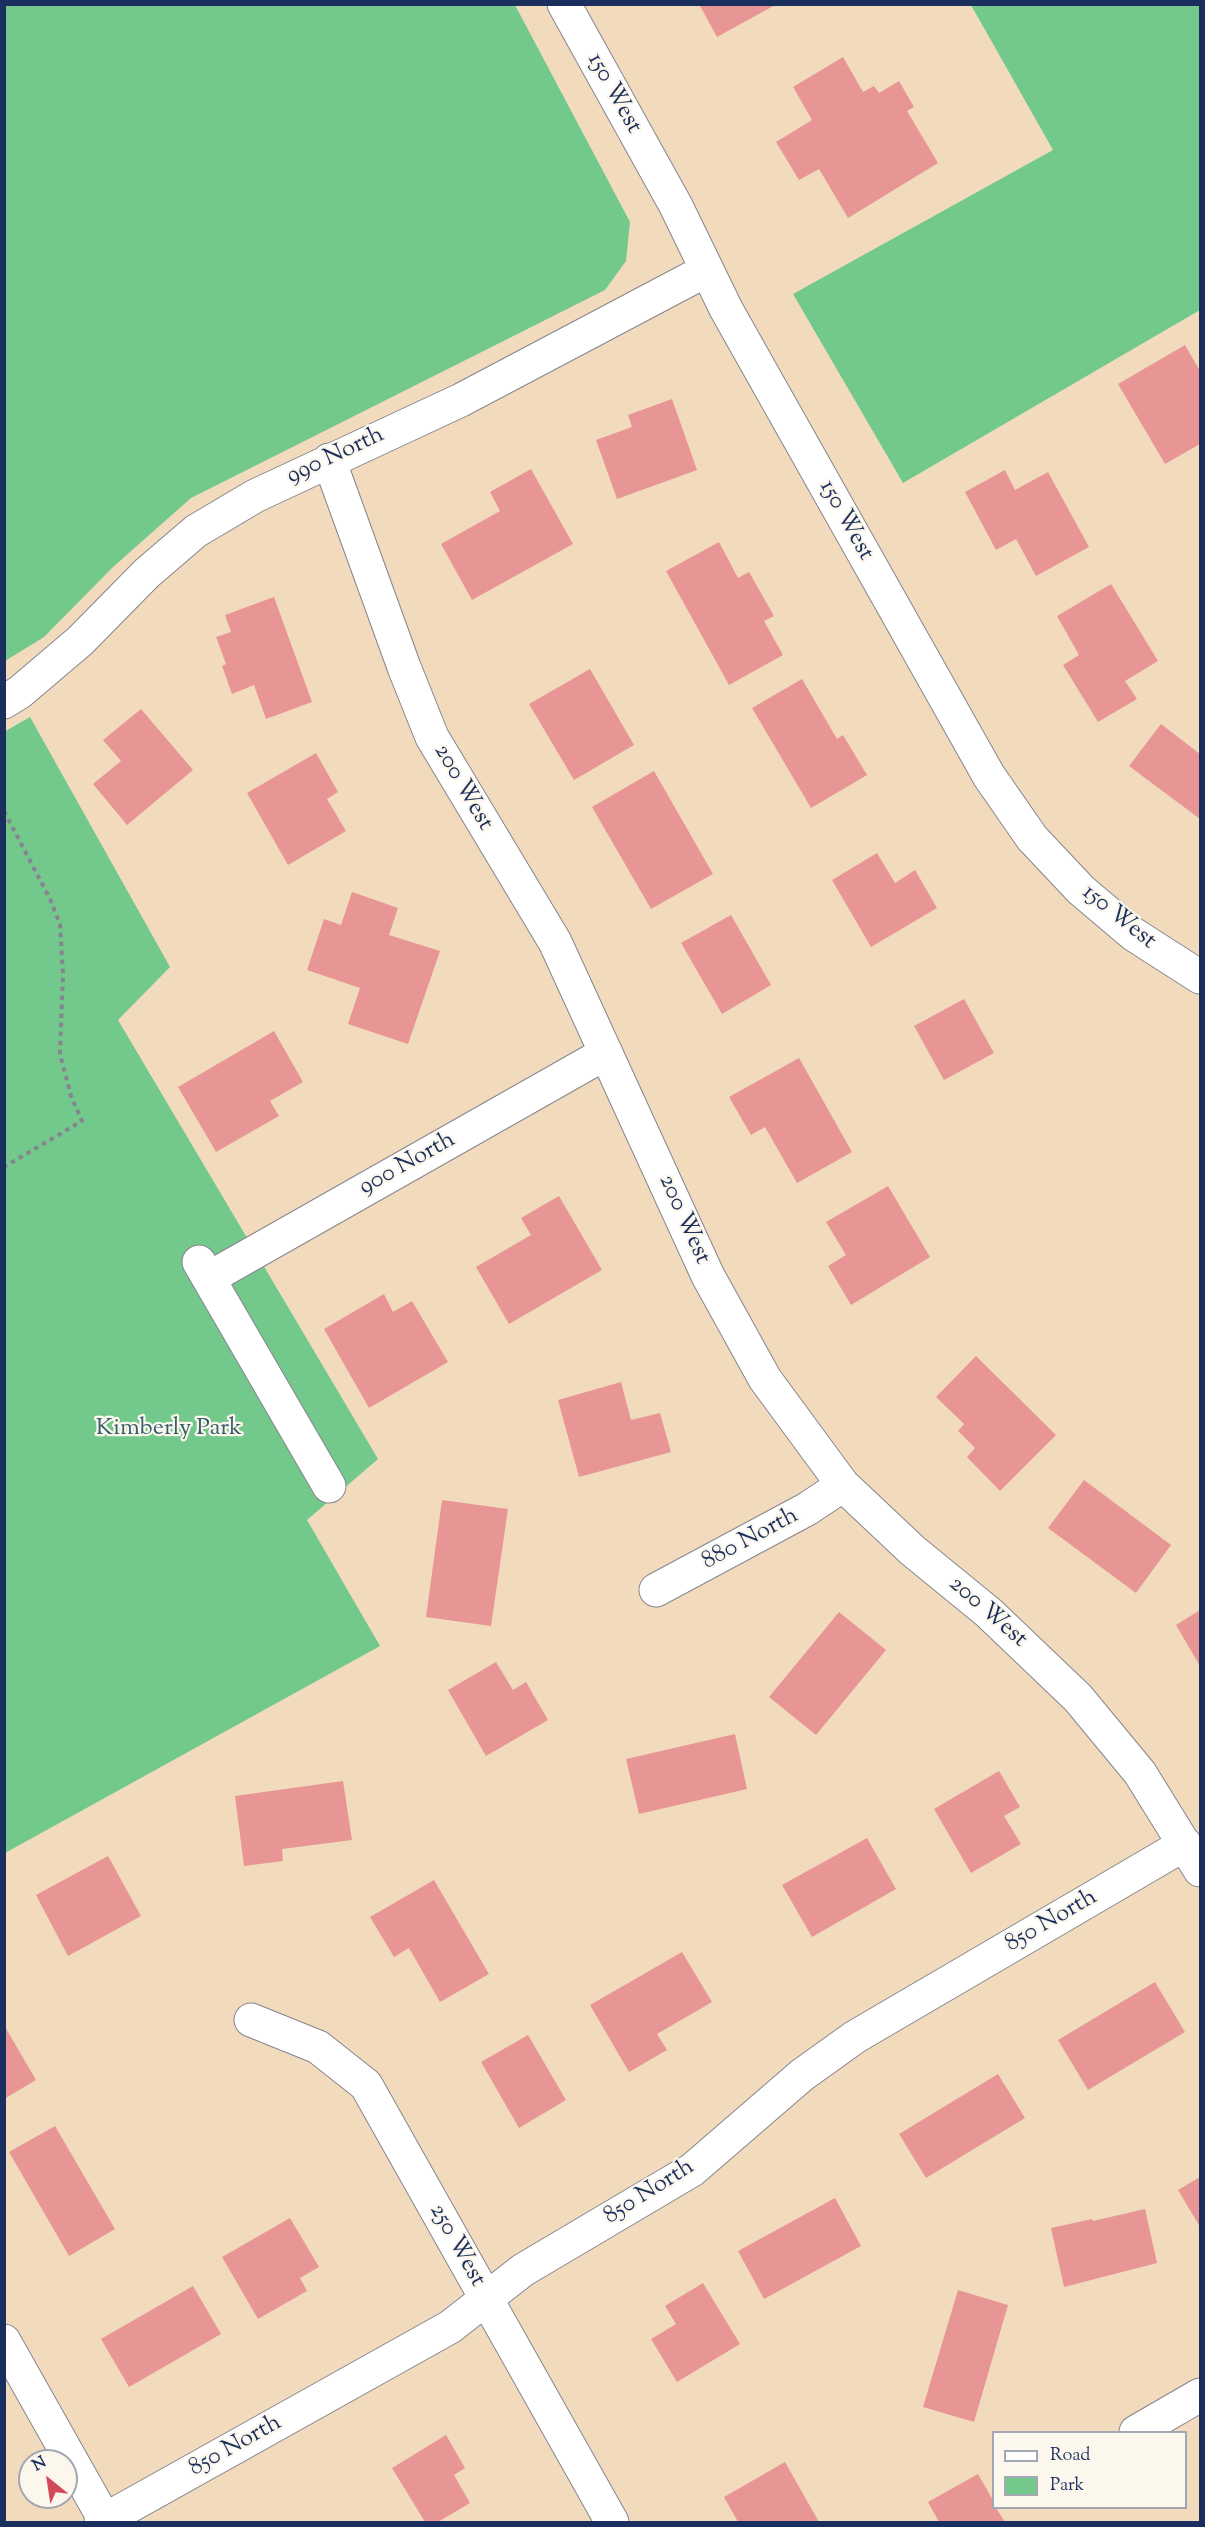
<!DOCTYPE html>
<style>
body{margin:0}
#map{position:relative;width:1205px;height:2527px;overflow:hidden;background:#f2dbbd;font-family:"Sorts Mill Goudy",serif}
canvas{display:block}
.frame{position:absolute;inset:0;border:6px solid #1b2f5e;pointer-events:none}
.legend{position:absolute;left:992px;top:2431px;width:195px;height:78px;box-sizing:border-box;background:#fbf7ec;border:2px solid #a1a7b3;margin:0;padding:8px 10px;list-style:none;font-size:18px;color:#1b2f5e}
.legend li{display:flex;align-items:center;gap:12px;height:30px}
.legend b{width:30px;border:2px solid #a1a7b3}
.north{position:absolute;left:18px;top:2449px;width:60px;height:60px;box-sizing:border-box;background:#fbf7ec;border:2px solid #a1a7b3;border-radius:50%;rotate:330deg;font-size:16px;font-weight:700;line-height:24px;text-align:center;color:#1b2f5e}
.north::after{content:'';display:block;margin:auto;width:21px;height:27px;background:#d1495b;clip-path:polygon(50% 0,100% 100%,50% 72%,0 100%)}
</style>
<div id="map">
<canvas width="1205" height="2527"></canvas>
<div class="frame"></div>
<ul class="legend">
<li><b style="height:8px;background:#fff"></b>Road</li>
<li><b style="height:16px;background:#73c88c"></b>Park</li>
</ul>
<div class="north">N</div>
</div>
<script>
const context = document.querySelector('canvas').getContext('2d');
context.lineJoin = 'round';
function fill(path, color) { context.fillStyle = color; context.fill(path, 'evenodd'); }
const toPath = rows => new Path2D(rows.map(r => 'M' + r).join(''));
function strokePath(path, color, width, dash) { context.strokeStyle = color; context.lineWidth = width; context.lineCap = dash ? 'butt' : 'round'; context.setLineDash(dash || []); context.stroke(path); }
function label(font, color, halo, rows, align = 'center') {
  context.font = font + ' "Sorts Mill Goudy",serif'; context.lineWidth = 4.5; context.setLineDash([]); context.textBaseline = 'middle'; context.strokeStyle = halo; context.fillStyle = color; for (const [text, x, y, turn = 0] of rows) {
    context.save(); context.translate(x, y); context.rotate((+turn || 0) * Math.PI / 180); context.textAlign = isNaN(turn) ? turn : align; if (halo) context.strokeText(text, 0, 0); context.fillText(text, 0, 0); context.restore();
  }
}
fill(toPath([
 [5,4,515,5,630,222,626,261,605,290,191,498,113,567,44,637,5,661],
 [971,5,1200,5,1200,310,903,483,793,294,1053,150],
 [30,717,170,967,118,1020,378,1459,307,1520,380,1646,5,1853,4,732]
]), '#73c88c');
fill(toPath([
 [699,4,777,4,717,37],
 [843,57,863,92,874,86,879,93,899,81,914,107,907,111,938,163,848,218,819,169,799,180,776,142,812,120,793,87],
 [1185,345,1200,371,1200,444,1165,464,1118,384],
 [672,399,697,470,617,499,596,440,632,427,628,415],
 [531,469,573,544,472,600,441,544,500,511,490,492],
 [1005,470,1015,490,1048,472,1089,547,1036,576,1016,539,996,550,965,492],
 [719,542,738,578,749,572,774,616,764,621,783,655,729,685,666,571],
 [1111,584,1158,661,1125,681,1137,699,1098,722,1063,665,1079,655,1057,616],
 [274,597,312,702,266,719,254,685,232,694,222,666,226,664,216,637,231,632,225,615],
 [590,669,634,745,574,780,529,704],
 [802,679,837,739,843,735,867,775,811,808,752,708],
 [141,709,193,770,127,825,93,784,121,761,103,740],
 [1161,724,1200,754,1200,819,1129,766],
 [316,753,338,792,327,799,346,831,288,865,247,793],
 [654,771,713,874,651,909,592,807],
 [877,853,895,883,915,870,937,908,871,947,832,880],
 [352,892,398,908,389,935,440,951,408,1044,348,1024,360,988,307,970,324,919,341,925],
 [731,915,771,985,722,1014,681,943],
 [964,999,994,1053,944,1080,914,1026],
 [274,1031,303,1082,270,1101,279,1116,216,1152,178,1087],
 [799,1058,852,1152,797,1183,765,1127,751,1135,729,1097],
 [888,1186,930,1257,851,1305,828,1266,846,1255,826,1222],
 [559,1196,602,1270,509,1324,476,1267,531,1235,521,1218],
 [384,1294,393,1312,412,1301,448,1362,369,1408,324,1329],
 [976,1356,1056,1435,1000,1491,967,1457,975,1448,958,1431,964,1424,936,1397],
 [621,1382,631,1420,660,1413,671,1452,579,1477,558,1400],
 [1084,1480,1171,1545,1136,1593,1048,1528],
 [442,1500,508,1509,491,1626,426,1617],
 [1200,1610,1200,1666,1176,1625],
 [839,1612,886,1650,816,1735,769,1697],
 [496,1662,513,1690,526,1682,548,1720,486,1756,448,1690],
 [735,1734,747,1789,639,1814,626,1759],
 [999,1771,1020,1807,1004,1816,1021,1844,971,1873,934,1809],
 [343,1781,352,1840,282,1849,283,1861,244,1866,235,1796],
 [867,1838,896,1889,812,1937,782,1885],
 [108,1856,141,1916,68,1956,36,1895],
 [434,1880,489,1974,440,2002,409,1948,394,1957,370,1917],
 [682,1952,712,2002,657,2034,667,2050,629,2072,590,2005],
 [1155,1982,1185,2032,1088,2090,1058,2040],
 [4,2025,36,2080,4,2099],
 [528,2035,566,2100,519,2128,481,2062],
 [998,2074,1025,2118,926,2178,899,2134],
 [55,2126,115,2229,69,2256,9,2152],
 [1200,2177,1200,2227,1178,2190],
 [835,2198,861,2246,764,2299,738,2251],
 [1145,2209,1157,2263,1064,2287,1051,2228,1092,2219,1093,2221],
 [290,2218,319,2267,300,2278,307,2291,258,2319,222,2257],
 [703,2283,740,2344,677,2382,651,2339,676,2324,665,2306],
 [193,2286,221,2334,129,2387,101,2339],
 [958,2290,1008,2305,974,2422,923,2407],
 [446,2435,465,2468,454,2475,470,2503,438,2522,425,2522,392,2468],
 [785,2462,819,2522,738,2522,724,2497],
 [978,2474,994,2502,994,2508,996,2508,1005,2522,939,2522,928,2502]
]), '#e79695');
const minor = toPath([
 [564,4,676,206,726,309,989,776,1032,838,1081,890,1133,934,1200,977],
 [329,460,404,667,432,737,555,942,708,1276,765,1379,843,1485,912,1550,989,1613,1078,1698,1140,1773,1200,1870],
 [4,702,20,692,80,641,147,573,196,531,255,496,461,400,707,270],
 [199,1262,329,1486],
 [209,1278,606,1053],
 [656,1590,807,1509,843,1485],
 [251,2020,318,2047,366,2085,612,2522],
 [4,2341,106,2522],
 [1136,2432,1200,2395],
 [101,2522,450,2327,523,2270,692,2170,802,2075,855,2037,1185,1844]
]);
strokePath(minor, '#86858e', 35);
strokePath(toPath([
 [4,811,50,899,60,924,63,975,60,1054,71,1096,82,1121,4,1167]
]), '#86858e', 4, [4.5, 4.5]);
strokePath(minor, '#fff', 33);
label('24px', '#1b2f5e', '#fbf7ec', [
 ["150 West",613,94,61],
 ["990 North",336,457,-25],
 ["150 West",845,521,61],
 ["200 West",462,788,60],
 ["150 West",1118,918,39],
 ["900 North",408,1165,-29],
 ["200 West",683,1220,66],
 ["880 North",751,1540,-28],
 ["200 West",987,1613,41],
 ["850 North",1052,1922,-30],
 ["850 North",650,2193,-32],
 ["250 West",456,2246,61],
 ["850 North",236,2447,-29]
]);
label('24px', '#355d6c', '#fbf7ec', [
 ["Kimberly Park",169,1430]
]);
</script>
